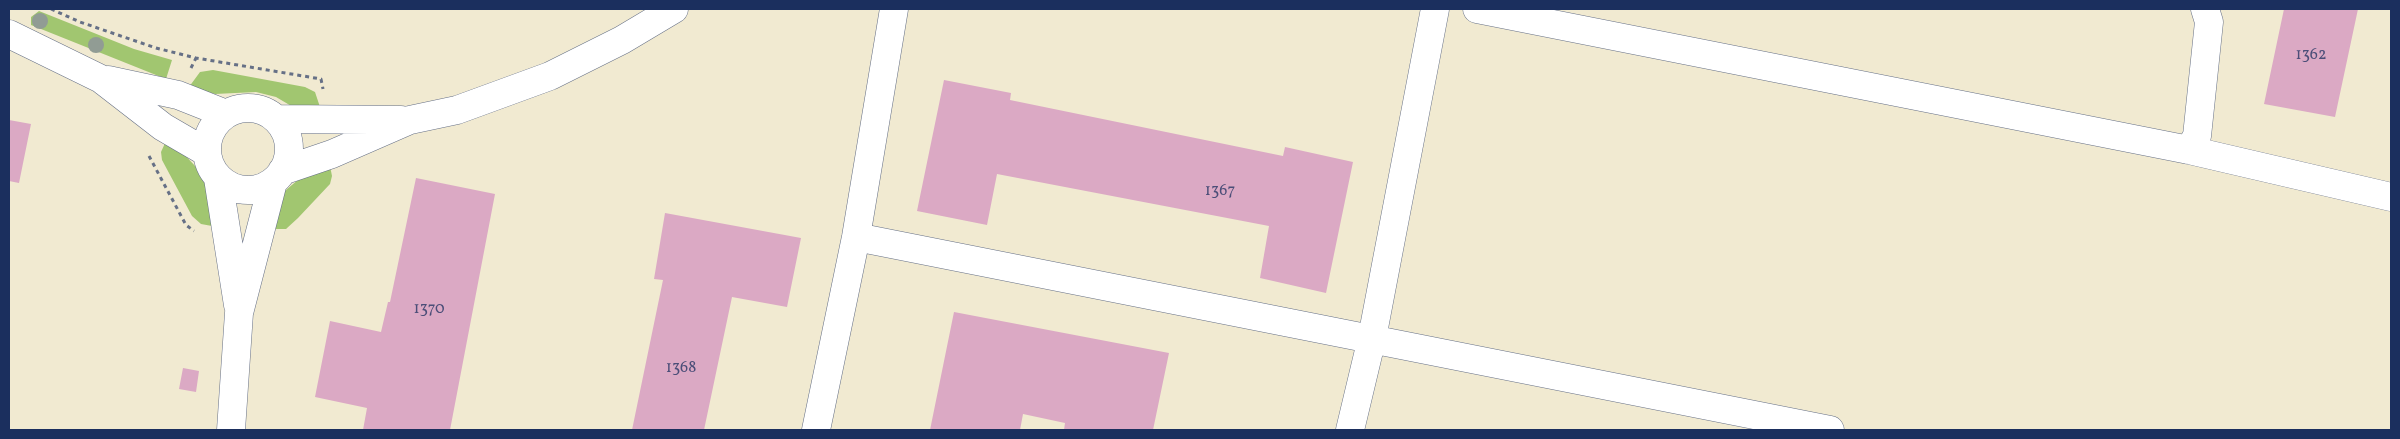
<!DOCTYPE html>
<style>
body{margin:0}
#map{position:relative;width:2400px;height:439px;overflow:hidden;background:#f1ead1;font-family:Vollkorn,serif}
canvas{display:block}
.frame{position:absolute;inset:0;border:10px solid #1b2f5e;pointer-events:none}
</style>
<div id="map">
<canvas width="2400" height="439"></canvas>
<div class="frame"></div>
</div>
<script>
const context = document.querySelector('canvas').getContext('2d');
context.lineJoin = 'round';
function fill(path, color) { context.fillStyle = color; context.fill(path, 'evenodd'); }
const toPath = rows => new Path2D(rows.map(r => 'M' + r).join(''));
function strokePath(path, color, width, dash) { context.strokeStyle = color; context.lineWidth = width; context.lineCap = dash ? 'butt' : 'round'; context.setLineDash(dash || []); context.stroke(path); }
function label(font, color, halo, rows, align = 'center') {
  context.font = font + ' Vollkorn,serif'; context.lineWidth = 5; context.setLineDash([]); context.textBaseline = 'middle'; context.strokeStyle = halo; context.fillStyle = color; for (const [text, x, y, turn = 0] of rows) {
    context.save(); context.translate(x, y); context.rotate((+turn || 0) * Math.PI / 180); context.textAlign = isNaN(turn) ? turn : align; if (halo) context.strokeText(text, 0, 0); context.fillText(text, 0, 0); context.restore();
  }
}
fill(toPath([
 [39,11,134,49,172,60,166,79,31,25,31,17],
 [213,70,305,87,315,92,320,107,293,107,276,97,256,92,215,94,189,87,200,72],
 [166,141,182,152,196,167,210,193,212,226,201,224,192,216,162,160,161,152],
 [330,166,332,176,330,184,298,218,286,229,270,229,280,195,305,174]
]), '#a1c670');
fill(toPath([
 [2284,9,2358,9,2335,117,2264,104],
 [944,80,1011,93,1010,100,1283,156,1285,147,1353,162,1326,293,1260,278,1269,226,997,174,987,225,917,211],
 [9,120,31,124,19,183,9,181],
 [416,178,495,194,450,430,363,430,367,408,315,397,330,321,381,332,388,302,390,302],
 [665,213,801,238,787,307,732,297,704,430,632,430,663,280,654,279],
 [954,312,1169,353,1153,430,1064,430,1065,423,1023,414,1020,430,930,430],
 [183,368,199,371,196,392,179,389]
]), '#dba9c4');
const minor = toPath([
 [1477,9,2189,150,2391,197],
 [9,34,101,79,163,127,206,152],
 [108,80,178,95,226,114],
 '207 149a41 41 0 1 1 82 0a41 41 0 1 1-82 0Z',
 [277,119,401,120],
 [2189,150,2197,136,2209,22,2205,9],
 [282,171,332,154,410,120,457,110,550,76,622,40,674,9],
 [218,178,238,305],
 [856,237,1830,430],
 [231,430,239,313,273,182],
 [816,430,856,237,894,9],
 [1350,430,1372,338,1435,9]
]);
strokePath(minor, '#667086', 29);
strokePath(toPath([
 [51,9,80,22,156,48,196,58,321,79,323,89],
 [191,68,196,58],
 [149,156,186,225,194,231]
]), '#667086', 3, [4, 4]);
strokePath(minor, '#fff', 28);
context.fillStyle = '#919c94';
for (const [x, y] of [
 [40,21],
 [96,45]
]) { context.beginPath(); context.arc(x, y, 8, 0, 2 * Math.PI); context.fill(); }
label('16px', '#4b4e78', null, [
 ["1362",2311,56],
 ["1367",1220,192],
 ["1370",429,310],
 ["1368",681,369]
]);
</script>
